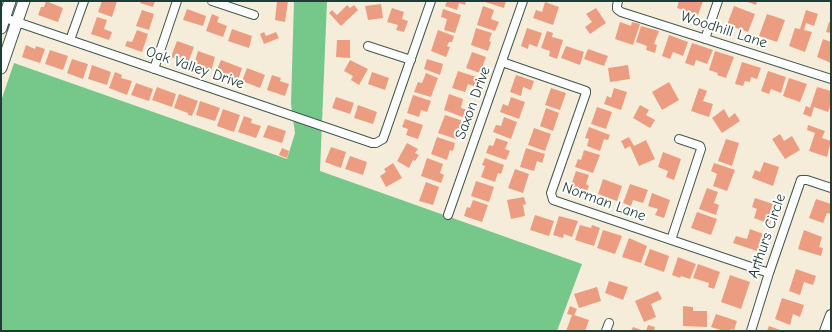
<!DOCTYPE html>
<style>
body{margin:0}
#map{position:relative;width:832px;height:332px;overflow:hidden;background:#f5edd9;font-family:"Comic Neue",sans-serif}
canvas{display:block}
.frame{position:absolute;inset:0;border:2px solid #1f3d34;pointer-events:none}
</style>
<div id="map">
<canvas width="832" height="332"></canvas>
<div class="frame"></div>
</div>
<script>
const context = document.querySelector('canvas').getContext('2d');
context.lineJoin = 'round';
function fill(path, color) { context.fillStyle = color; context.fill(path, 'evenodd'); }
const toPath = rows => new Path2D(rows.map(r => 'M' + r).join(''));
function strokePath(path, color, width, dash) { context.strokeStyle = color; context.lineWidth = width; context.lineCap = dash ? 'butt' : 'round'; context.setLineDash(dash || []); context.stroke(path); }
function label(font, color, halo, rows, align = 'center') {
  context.font = font + ' "Comic Neue",sans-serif'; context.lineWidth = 4; context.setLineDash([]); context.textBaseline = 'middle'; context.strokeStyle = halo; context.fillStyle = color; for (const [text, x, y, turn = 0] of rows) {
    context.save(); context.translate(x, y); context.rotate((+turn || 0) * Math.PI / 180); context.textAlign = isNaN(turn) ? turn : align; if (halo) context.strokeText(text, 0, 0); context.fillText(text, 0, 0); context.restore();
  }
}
fill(toPath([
 [294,1,327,1,320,171,582,264,557,331,1,331,1,101,14,63,287,159,295,133,291,104]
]), '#76c88a');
fill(toPath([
 [46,1,63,8,58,22,38,15,41,7,44,7],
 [102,1,117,1,112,17,98,12],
 [141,1,155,1,153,7,140,3],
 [277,1,288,1,285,22,275,20],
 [447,1,466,1,465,5,459,3,457,10,445,6],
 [482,1,506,1,504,8],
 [679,1,703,1,698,15,677,8],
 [745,1,757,1,756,5],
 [545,2,559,7,553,25,533,18,536,10,542,12],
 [381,4,383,18,368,20,365,6],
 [347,5,350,8,354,5,358,10,341,26,329,13,332,10,337,15],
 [483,6,494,10,491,19,499,22,495,31,477,25],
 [734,6,755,14,748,32,727,25],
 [392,8,404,12,402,19,408,21,404,32,396,30,398,25,387,22],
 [596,8,606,23,590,34,585,27,592,22,586,14],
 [187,9,206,16,203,26,183,20],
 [443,9,461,15,455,33,444,30,447,19,441,17],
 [142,10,154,14,149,30,136,26],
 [806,10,818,14,814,26,806,23,804,30,812,32,805,52,789,46,795,28,800,29],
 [212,14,219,17,217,22,227,26,223,37,206,31],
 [767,14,785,20,777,42,759,36],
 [97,17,107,20,104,29,112,32,109,40,91,34],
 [620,22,631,26,632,22,640,24,633,45,615,39],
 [829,22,831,22,831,33,826,32],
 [641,26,659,31,654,44,657,45,655,53,646,50,647,46,636,42],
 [476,28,492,33,489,41,491,42,488,51,471,45],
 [527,28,542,33,537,47,529,44,528,49,521,46],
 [232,29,252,36,249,48,228,41],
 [137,30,148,34,142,52,125,46,127,41,132,42],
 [438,30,454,36,452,42,449,42,447,46,450,47,446,57,431,51],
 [547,31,553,33,552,37,563,40,557,59,549,56,550,51,541,48],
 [264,32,266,36,276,32,279,38,264,44,260,34],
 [669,35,688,42,683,56,673,52,670,59,662,56],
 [823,39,831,42,831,63,817,57],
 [337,40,350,40,350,58,336,57],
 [177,41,194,47,188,63,171,57],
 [692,43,713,50,707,64,696,60,694,66,685,63],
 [26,45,35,49,36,46,45,49,40,63,22,57],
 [566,46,584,52,580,65,561,58],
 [588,49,608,56,604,66,584,59],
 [50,50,68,56,63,70,45,64],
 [198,51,215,57,211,71,194,65],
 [715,51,734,57,726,78,717,75,718,73,709,70],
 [472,52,486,57,480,73,466,68],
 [72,59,88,64,83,79,67,73],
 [427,59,443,64,440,75,424,69],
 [221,60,242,68,238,80,216,72],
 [350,60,368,69,359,85,351,80,353,76,344,71],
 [742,62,761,68,757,79,751,77,750,82,745,81,743,86,735,84],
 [92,65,111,72,107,85,88,79],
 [628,65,630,79,610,82,608,68],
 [247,68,265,75,260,88,242,81],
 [458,71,479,78,476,87,468,84,465,92,452,88],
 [768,71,786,77,781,93,771,89,769,94,761,91],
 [115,72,122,75,121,78,132,81,127,95,109,88],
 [372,72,389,78,385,90,368,84],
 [426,73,438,78,431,97,414,92,418,82,422,83],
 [272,75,281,78,280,81,289,84,285,96,267,90],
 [516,75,534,81,531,90,523,87,521,96,510,92],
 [789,78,807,84,800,102,783,96],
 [669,82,679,100,662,110,652,92],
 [136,83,153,89,149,101,131,95],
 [157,87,176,94,172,107,152,100],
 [817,87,831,91,831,104,828,112,814,107,811,117,803,114,806,106,810,108],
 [551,88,566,93,560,110,545,105],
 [614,88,627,92,621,110,604,104,607,96,611,98],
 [699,88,707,91,703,101,713,104,709,117,691,111],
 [179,94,198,101,192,116,188,115,188,113,174,108],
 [449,94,463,99,461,108,467,110,465,118,444,110],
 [413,95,431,101,427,112,421,110,419,117,407,113],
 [336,97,354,103,350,114,332,108],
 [511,97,525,102,519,119,500,112,503,104,508,106],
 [200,101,220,108,215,121,196,115],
 [358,105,377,112,373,124,354,118],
 [640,105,649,110,646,115,655,120,650,128,633,118],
 [597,107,612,112,606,129,591,124],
 [546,108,559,113,553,131,540,126],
 [223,109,240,115,234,132,217,126],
 [724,109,729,118,735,113,740,121,722,133,712,118],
 [445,115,463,121,456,139,438,133],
 [244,116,252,119,251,123,261,126,256,138,238,132],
 [504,117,517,122,511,139,493,132,496,125,501,126],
 [405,119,423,125,418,139,406,135,408,129,402,127],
 [268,125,286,131,282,143,263,137],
 [808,125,825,131,822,138,831,141,827,157,809,151,815,133,807,130],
 [589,127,610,135,608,140,604,139,600,151,587,146,589,139,585,138],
 [534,128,551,134,545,151,528,145],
 [780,134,784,141,792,136,800,150,785,159,772,139],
 [437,137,455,143,453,151,450,150,447,160,431,154],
 [629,137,634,146,646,140,655,159,639,166,630,146,625,149,621,141],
 [496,138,508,142,505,149,510,151,506,160,486,153,489,145,493,146],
 [726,139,739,143,732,166,718,161],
 [407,143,418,149,415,153,419,155,415,161,413,160,409,168,397,161],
 [331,147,346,152,341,168,325,162],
 [282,148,289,151,287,158,279,155],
 [526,148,545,154,542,163,537,161,534,171,520,167],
 [584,150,600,155,593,173,575,167,578,159,581,160],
 [663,152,681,159,674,180,666,177,668,171,658,167],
 [350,156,367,162,363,175,345,169],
 [427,158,443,164,440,173,444,175,441,183,421,176],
 [485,158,504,165,501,174,498,173,495,182,481,177,485,166,482,165],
 [764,162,779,167,773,186,752,178,755,170,760,172],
 [393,163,402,178,386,187,380,176,386,172,384,169],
 [714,163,735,170,727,191,713,186,717,174,711,171],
 [515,169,529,174,523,193,508,188],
 [576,171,589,175,586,184,589,186,586,193,570,188],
 [603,179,622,186,617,201,598,194],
 [476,181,494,187,489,202,471,196],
 [426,182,439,187,433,205,419,201],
 [630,184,648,190,643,203,633,200,631,206,623,203],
 [707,188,718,192,714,203,719,205,716,215,699,209],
 [652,193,670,200,664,218,655,215,658,209,648,206],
 [524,197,526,204,523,205,525,216,511,219,507,200],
 [755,198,776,205,770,224,754,218,757,209,752,207],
 [816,199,831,204,831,214,827,213,823,223,809,218],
 [473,200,488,205,482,222,464,216,467,207,470,208],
 [697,212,717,219,711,235,691,228],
 [535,215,554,221,549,236,530,230],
 [559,216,578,221,572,237,564,234,563,238,553,235],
 [580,225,591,228,592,225,600,228,594,246,575,240],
 [750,229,766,235,760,252,733,243,736,236,747,239],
 [603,230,622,236,615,254,597,248],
 [804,230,822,237,819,247,823,248,821,256,798,249],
 [629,238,647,246,641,263,622,257],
 [650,249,669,256,664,272,644,265],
 [678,257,696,264,690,279,681,276,680,278,672,275],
 [698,264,720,272,714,289,708,287,709,283,693,278],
 [796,269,816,276,813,285,804,282,800,295,789,291],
 [730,275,750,282,741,309,721,302],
 [609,281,628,287,623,300,605,293],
 [597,287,601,301,579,308,574,294],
 [658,291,662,299,651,304,656,317,644,322,635,301],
 [782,298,804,305,800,317,793,314,790,325,775,319],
 [570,306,577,309,574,315,589,320,585,331,566,331,572,315,567,314],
 [683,306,693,307,693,311,707,311,707,327,683,326],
 [716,314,737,321,734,330,731,329,730,331,724,331,711,327],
 [648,325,655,327,654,331,646,331],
 [769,326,783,331,767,331],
 [633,327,644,331,631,331]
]), '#ec9d81');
const minor = toPath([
 [212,1,254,15],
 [618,1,617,6,617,9,621,12,831,79],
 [5,18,372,143,376,143,383,139,431,1],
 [705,39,718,1],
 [70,40,84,1],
 [368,46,411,60],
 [502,62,586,91,586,93,551,193,553,200,769,273],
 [154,69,177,1],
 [448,215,523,1],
 [671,240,701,149,700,146,679,139],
 [606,331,609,323],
 [751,331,769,273,801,180,807,180,831,188]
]);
const tertiary = toPath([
 [825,331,831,315]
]);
const secondary = toPath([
 [1,28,10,1],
 [1,68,24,1]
]);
strokePath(minor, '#3f574d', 10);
strokePath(tertiary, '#3f574d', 12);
strokePath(secondary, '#3f574d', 13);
strokePath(minor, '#fff', 8);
strokePath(tertiary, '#fff', 10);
strokePath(secondary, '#fff', 11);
label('15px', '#1f3d34', '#fff', [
 ["Woodhill Lane",724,30,18],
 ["Oak Valley Drive",195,68,19],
 ["Saxon Drive",473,103,-70],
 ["Norman Lane",604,202,20],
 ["Arthurs Circle",767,236,-71]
]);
</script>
